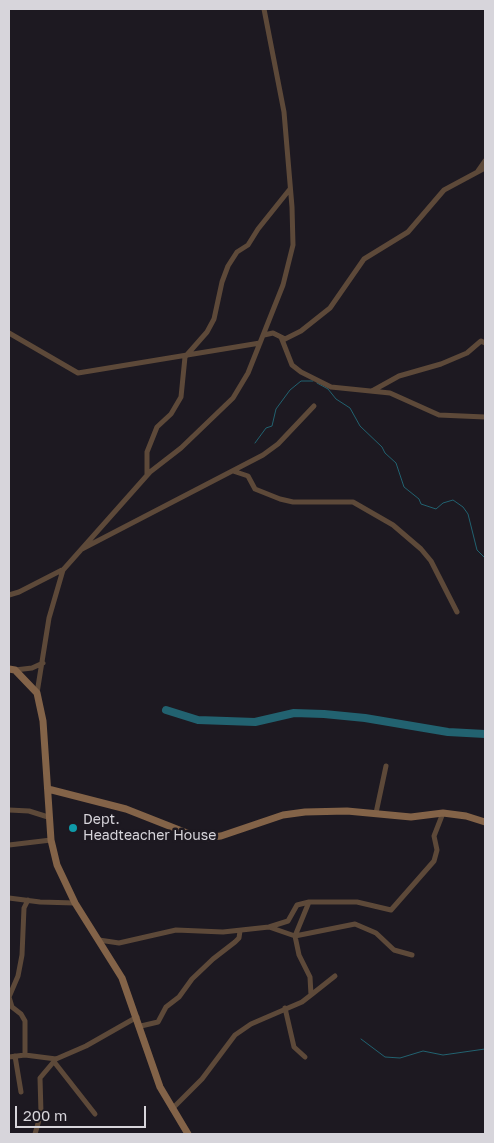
<!DOCTYPE html>
<style>
body{margin:0}
#map{position:relative;width:494px;height:1143px;overflow:hidden;background:#1d1921;font-family:"Golos Text",sans-serif}
canvas{display:block}
.frame{position:absolute;inset:0;border:10px solid #d7d5db;pointer-events:none}
.scale{position:absolute;left:15px;top:1106px;width:131px;height:22px;box-sizing:border-box;border:2px solid #d7d5db;border-top:0;padding-left:6px;font-size:15px;line-height:18px;white-space:nowrap;color:#d7d5db;-webkit-text-stroke:4px #1d1921;paint-order:stroke}
</style>
<div id="map">
<canvas width="494" height="1143"></canvas>
<div class="frame"></div>
<div class="scale">200 m</div>
</div>
<script>
const context = document.querySelector('canvas').getContext('2d');
context.lineJoin = 'round';
const toPath = rows => new Path2D(rows.map(r => 'M' + r).join(''));
function strokePath(path, color, width, dash) { context.strokeStyle = color; context.lineWidth = width; context.lineCap = dash ? 'butt' : 'round'; context.setLineDash(dash || []); context.stroke(path); }
function label(font, color, halo, rows, align = 'center') {
  context.font = font + ' "Golos Text",sans-serif'; context.lineWidth = 5; context.setLineDash([]); context.textBaseline = 'middle'; context.strokeStyle = halo; context.fillStyle = color; for (const [text, x, y, turn = 0] of rows) {
    context.save(); context.translate(x, y); context.rotate((+turn || 0) * Math.PI / 180); context.textAlign = isNaN(turn) ? turn : align; if (halo) context.strokeText(text, 0, 0); context.fillText(text, 0, 0); context.restore();
  }
}
strokePath(toPath([
 [317,383,328,389,336,399,350,408,360,426,382,447,385,453,396,463,404,487,419,499,421,504,436,509,443,503,453,500,463,507,468,514,477,550,485,558],
 [255,443,266,428,272,426,276,409,290,390,301,381,313,381],
 [361,1039,385,1057,400,1058,423,1051,443,1055,485,1049]
]), '#226270', 1);
strokePath(toPath([
 [166,710,198,720,255,722,294,713,324,714,365,718,448,732,485,734]
]), '#226270', 8);
strokePath(toPath([
 [478,171,485,161],
 [9,333,78,373,260,343],
 [264,335,273,333,285,339,301,331,330,308,364,259,408,232,444,190,485,168],
 [281,337,292,365,301,372,331,387,390,393,439,415,485,417],
 [372,391,399,376,441,364,467,353,481,341,485,343],
 [233,471,248,476,255,489,280,499,293,502,353,502,393,525,421,549,431,561,457,612],
 [147,475,147,452,157,427,171,414,181,397,185,357,207,332,214,319,222,282,228,266,237,252,248,245,258,229,290,189],
 [82,549,263,455,278,444,314,406],
 [9,595,19,592,62,570],
 [15,670,32,668,43,663],
 [37,693,49,618,63,570,150,472,181,448,233,398,248,373,283,285,293,245,292,207,284,112,264,9],
 [9,810,29,811,48,817],
 [376,813,386,766],
 [9,845,51,840],
 [9,898,40,902,75,903],
 [269,927,295,936,355,924,376,933,394,950,412,955],
 [99,940,119,943,176,930,223,932,269,927,288,921,297,905,309,902,357,902,391,910,434,861,437,850,434,836,443,813],
 [311,995,335,976],
 [285,1008,294,1047,305,1057],
 [141,1026,158,1022,166,1007,179,997,192,979,213,959,235,942,239,938,240,931],
 [25,1055,25,1021,21,1014,12,1007,9,997,18,976,22,955,24,908,28,900],
 [15,1056,21,1092],
 [9,1057,25,1055,56,1059,86,1046,137,1017],
 [55,1063,95,1114],
 [172,1109,202,1079,235,1035,251,1024,302,1002,311,995,310,977,299,955,295,936,309,902],
 [35,1134,41,1113,40,1078,56,1059]
]), '#5d4939', 5);
strokePath(toPath([
 [9,669,15,670,37,693,43,721,51,840,57,865,75,903,122,978,160,1087,188,1134],
 [48,789,126,809,192,835,205,838,221,836,283,815,305,812,347,811,411,817,443,813,466,816,485,822]
]), '#836348', 7);
for (const [x, y, r, color] of [
 [73,828,5,"#0f9aa8"]
]) { const dot = new Path2D(); dot.arc(x, y, r, 0, 2 * Math.PI); context.fillStyle = color; context.fill(dot); strokePath(dot, '#1d1921', 2); }
label('14px', '#d7d5db', '#1d1921', [
 ["Dept.",83,820],
 ["Headteacher House",83,836]
], 'left');
</script>
